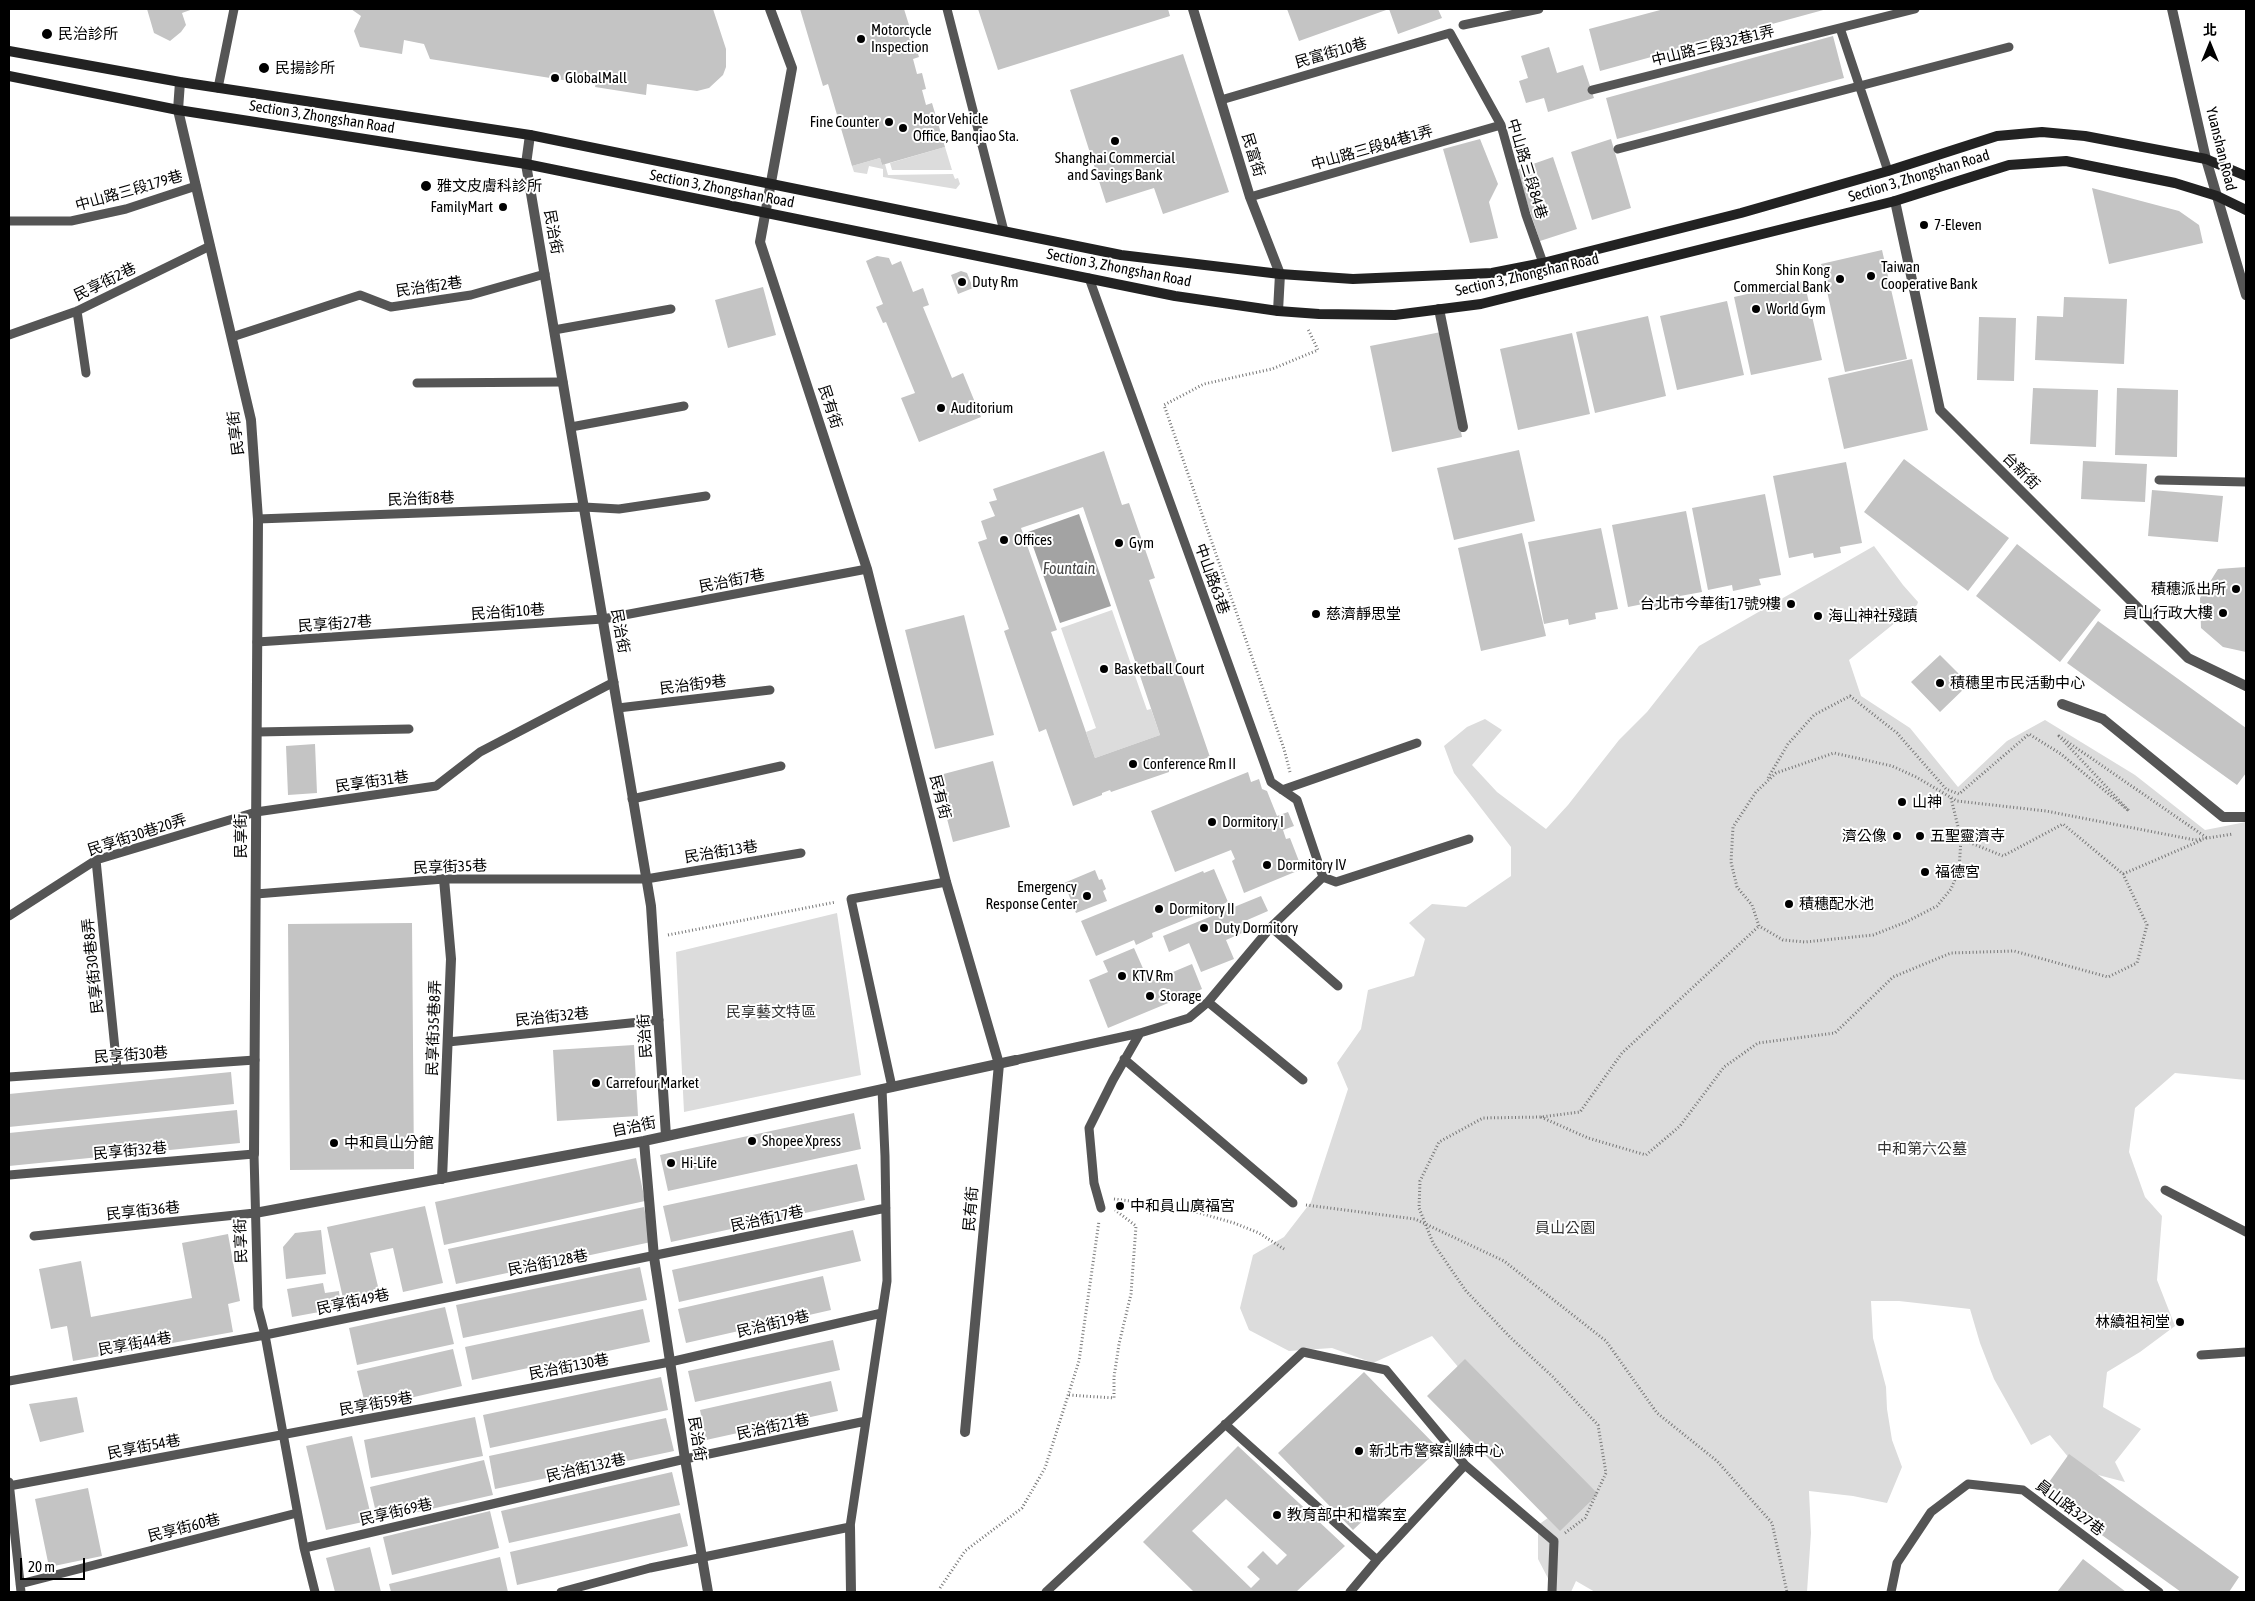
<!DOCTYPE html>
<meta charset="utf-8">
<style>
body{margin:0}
#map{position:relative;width:2255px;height:1601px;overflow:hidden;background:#fff;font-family:"Asap Condensed","Noto Sans TC",sans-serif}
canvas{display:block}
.frame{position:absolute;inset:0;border:10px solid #000;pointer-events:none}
.north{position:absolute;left:2185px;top:20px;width:50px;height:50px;-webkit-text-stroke:4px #fff;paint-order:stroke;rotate:0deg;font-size:14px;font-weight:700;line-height:20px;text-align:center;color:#000}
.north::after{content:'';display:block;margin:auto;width:18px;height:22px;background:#000;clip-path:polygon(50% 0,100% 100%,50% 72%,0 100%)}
.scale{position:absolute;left:20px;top:1558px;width:65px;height:22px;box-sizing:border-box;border:2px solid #000;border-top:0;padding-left:6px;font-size:15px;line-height:18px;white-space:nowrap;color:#000;-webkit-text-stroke:4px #fff;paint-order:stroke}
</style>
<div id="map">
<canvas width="2255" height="1601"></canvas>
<div class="frame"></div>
<div class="north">北</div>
<div class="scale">20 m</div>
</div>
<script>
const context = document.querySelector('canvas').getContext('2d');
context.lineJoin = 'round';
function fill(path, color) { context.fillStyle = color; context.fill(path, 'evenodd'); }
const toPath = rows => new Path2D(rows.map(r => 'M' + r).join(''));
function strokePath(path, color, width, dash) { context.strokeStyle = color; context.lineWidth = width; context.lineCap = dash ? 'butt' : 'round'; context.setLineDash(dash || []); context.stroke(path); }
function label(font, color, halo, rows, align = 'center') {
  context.font = font + ' "Asap Condensed","Noto Sans TC",sans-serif'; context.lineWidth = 4; context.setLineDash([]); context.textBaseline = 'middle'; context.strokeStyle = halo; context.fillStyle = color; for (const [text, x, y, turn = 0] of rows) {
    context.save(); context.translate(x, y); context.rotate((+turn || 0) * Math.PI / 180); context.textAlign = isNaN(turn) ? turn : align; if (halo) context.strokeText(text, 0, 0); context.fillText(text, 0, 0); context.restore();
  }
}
fill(toPath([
 [945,147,952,170,892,170,890,163],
 [880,158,882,165,885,164,888,175,953,174,955,179,958,178,960,184,956,189,883,177,883,169,869,166,867,174,854,172,852,166],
 [1874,546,1903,585,1918,602,1917,605,1849,660,1861,696,1910,728,1958,787,2007,741,2045,720,2135,775,2205,830,2246,822,2246,1080,2175,1073,2135,1108,2129,1152,2145,1197,2162,1216,2157,1280,2175,1326,2140,1352,2107,1372,2103,1407,2141,1429,2115,1462,2125,1482,2079,1470,2050,1435,2031,1445,1994,1379,1980,1343,1970,1309,1899,1301,1871,1301,1873,1338,1886,1387,1887,1409,1892,1440,1902,1467,1887,1503,1853,1496,1809,1491,1811,1533,1807,1592,1595,1592,1576,1581,1571,1592,1551,1592,1552,1586,1538,1559,1538,1525,1579,1496,1459,1368,1432,1336,1373,1363,1332,1348,1289,1351,1249,1330,1240,1308,1253,1255,1284,1237,1311,1202,1348,1089,1337,1063,1361,1029,1368,990,1414,976,1425,939,1409,923,1432,904,1466,907,1511,876,1511,847,1454,773,1444,746,1467,727,1485,719,1502,730,1472,765,1497,792,1546,829,1568,805,1619,740,1647,712,1699,646],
 [1112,610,1147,710,1151,709,1160,735,1095,758,1086,732,1096,728,1061,628],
 [837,913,861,1075,684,1112,676,952]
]), '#dcdcdc');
fill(toPath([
 [1079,514,1111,606,1060,623,1028,532]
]), '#a3a3a3');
fill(toPath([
 [147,9,193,9,182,13,186,25,181,32,170,41,154,33],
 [351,9,713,9,726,49,726,67,723,75,709,88,697,91,647,84,646,95,595,87,596,82,582,83,430,59,424,44,404,40,402,54,360,47,354,31,361,16],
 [800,9,904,9,919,57,913,59,917,74,922,73,926,89,922,90,926,105,932,103,945,147,882,165,880,158,852,166,828,84,823,86],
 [978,9,1168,9,1170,16,998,70],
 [1287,9,1438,9,1442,18,1398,34,1389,9,1299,41],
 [1664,9,1827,9,1600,71,1589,29],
 [1833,36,1844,78,1617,139,1606,98],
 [1549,47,1557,73,1583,65,1594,98,1548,112,1544,98,1526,103,1519,81,1528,78,1521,56],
 [1183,54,1229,192,1163,214,1154,188,1106,203,1070,90],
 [1480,139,1498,184,1489,202,1498,238,1470,243,1443,149],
 [1611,139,1631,208,1592,220,1571,152],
 [1553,157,1577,229,1540,241,1516,170],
 [2092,188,2179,211,2199,225,2203,243,2109,264],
 [1882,250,1907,359,1845,372,1821,264],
 [877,256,889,258,892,265,901,261,913,292,923,288,929,305,923,307,952,378,963,373,981,417,919,442,901,398,915,393,886,322,883,323,876,307,883,304,866,261],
 [961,271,967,273,973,288,958,294,951,275],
 [1804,281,1822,360,1751,375,1734,297],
 [763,287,776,335,728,348,715,300],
 [2064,297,2127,299,2124,364,2035,360,2037,316,2063,317],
 [1727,301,1744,375,1677,390,1660,316],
 [1648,316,1666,396,1595,413,1576,332],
 [1979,317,2016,318,2014,381,1977,380],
 [1441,332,1462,437,1392,452,1370,346],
 [1572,333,1590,414,1518,430,1500,349],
 [1912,359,1928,430,1844,449,1828,378],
 [2033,388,2098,390,2096,447,2030,444],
 [2117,388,2178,390,2177,457,2115,455],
 [1519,450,1535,521,1454,540,1437,468],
 [1104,451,1122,505,1129,503,1155,578,1149,580,1210,757,1177,767,1169,770,1169,772,1111,792,1110,790,1102,793,1102,795,1073,806,1046,729,1039,732,1004,631,1009,629,978,542,987,539,981,521,995,516,989,502,997,500,993,489],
 [1083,507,1160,735,1095,758,1051,632,1057,630,1021,528],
 [1904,459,2009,538,1968,591,1864,512],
 [2083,461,2147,464,2145,502,2081,499],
 [1846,462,1862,543,1840,547,1841,553,1814,558,1813,553,1789,558,1773,476],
 [2152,490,2223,496,2218,542,2148,536],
 [1765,494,1781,575,1759,579,1761,585,1733,591,1732,585,1708,590,1692,508],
 [1686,511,1702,592,1680,596,1681,602,1654,607,1653,602,1628,607,1612,525],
 [1601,528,1618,609,1595,613,1596,619,1569,625,1568,619,1544,624,1528,542],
 [1522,533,1546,636,1481,651,1458,548],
 [2017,544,2101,610,2060,662,1976,596],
 [2246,567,2246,652,2223,647,2201,628,2200,598,2218,569],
 [964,615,994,735,935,749,905,630],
 [2098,621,2246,728,2246,773,2237,785,2067,663],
 [1940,655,1969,684,1940,712,1911,682],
 [315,744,317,793,288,795,286,746],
 [993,761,1010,827,953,842,936,776],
 [1248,772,1251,782,1259,779,1262,789,1267,791,1277,816,1288,812,1294,826,1283,830,1286,839,1290,838,1302,869,1244,893,1232,861,1235,859,1231,850,1175,872,1151,811],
 [1214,869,1228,902,1152,933,1153,937,1136,945,1134,940,1096,956,1081,921,1203,871,1204,873],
 [1095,870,1099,880,1102,879,1106,889,1103,891,1107,901,1076,913,1064,883],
 [1261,896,1268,911,1245,921,1249,930,1226,940,1234,959,1201,972,1189,943,1169,952,1163,936],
 [412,923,414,1169,290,1170,288,924],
 [1134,948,1149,982,1192,964,1202,989,1108,1028,1089,980,1108,972,1103,961],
 [634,1045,638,1116,557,1121,553,1050],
 [231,1072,234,1104,9,1127,9,1094],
 [237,1110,240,1143,9,1166,9,1133],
 [854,1113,861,1149,668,1191,660,1155],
 [636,1158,645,1201,444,1245,435,1202],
 [857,1164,865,1200,671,1242,663,1206],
 [425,1206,443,1283,403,1292,393,1248,370,1253,381,1299,345,1307,327,1227],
 [644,1207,651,1242,456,1284,448,1249],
 [321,1230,326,1274,286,1279,283,1247,295,1233],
 [853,1230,861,1261,679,1302,672,1270],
 [228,1234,240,1301,228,1304,233,1332,73,1361,67,1326,51,1329,39,1269,81,1261,91,1317,192,1298,182,1243],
 [640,1267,647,1300,463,1338,456,1305],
 [823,1276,831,1310,686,1343,678,1309],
 [323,1283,325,1293,339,1291,341,1308,292,1317,287,1289],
 [445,1307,454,1344,357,1365,349,1328],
 [643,1309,650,1342,472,1380,465,1347],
 [833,1340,840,1370,695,1402,688,1371],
 [453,1349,462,1386,366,1408,357,1371],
 [1465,1359,1598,1494,1560,1531,1427,1396],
 [1364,1372,1439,1449,1353,1530,1278,1453],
 [661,1377,668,1410,490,1448,483,1415],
 [831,1381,838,1411,706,1440,700,1410],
 [77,1397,84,1432,40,1442,29,1404],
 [475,1417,483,1456,371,1478,364,1440],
 [666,1418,674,1451,495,1489,489,1456],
 [352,1436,372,1520,326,1530,306,1446],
 [1238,1446,1345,1546,1296,1592,1194,1592,1143,1542],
 [1226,1499,1287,1555,1277,1565,1263,1551,1247,1567,1260,1579,1251,1588,1192,1531],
 [2069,1454,2239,1577,2229,1592,2181,1592,2042,1492],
 [484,1460,493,1495,378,1521,370,1487],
 [672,1472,680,1505,509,1543,501,1511],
 [88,1488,102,1556,49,1567,35,1499],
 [490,1511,499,1548,392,1575,383,1537],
 [680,1513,688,1546,517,1585,510,1552],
 [370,1547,381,1592,335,1592,326,1558],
 [500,1557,508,1592,391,1592,389,1584],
 [2083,1559,2126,1592,2057,1592]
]), '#c4c4c4');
strokePath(toPath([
 [1290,772,1284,749,1164,405,1204,384,1272,369,1318,350,1308,329],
 [1768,778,1788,744,1814,715,1850,696,1897,733,1946,789,1959,794,2029,734,2061,754,2129,811,2059,736,2207,838],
 [1951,798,1961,839,1959,870,1951,889,1937,906,1906,922,1873,935,1805,942,1783,940,1759,926,1752,905,1737,887,1731,862,1733,827,1756,792,1776,773,1834,753,1892,766,1916,777,1957,801,2046,811,2195,840,2233,834],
 [2123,874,2202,840],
 [668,935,836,902],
 [1541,1117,1588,1138,1646,1155,1680,1126,1724,1067,1758,1043,1835,1033,1893,977,1951,953,2014,951,2108,977,2137,963,2147,925,2123,874,2063,824,2003,856,1961,839],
 [1114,1199,1179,1207,1234,1223,1259,1233,1284,1249],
 [1306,1205,1415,1219,1504,1261,1606,1341,1657,1413,1717,1461,1772,1523,1787,1592],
 [1069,1395,1114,1398,1114,1377,1119,1344,1131,1294,1136,1226,1115,1210],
 [1565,1533,1585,1518,1606,1473,1598,1425,1553,1377,1511,1338,1466,1291,1433,1243,1419,1208,1420,1181,1439,1142,1483,1118,1541,1117,1580,1112,1622,1053,1759,926],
 [940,1588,965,1551,1022,1508,1045,1468,1079,1361,1099,1221]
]), '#777', 3, [1, 2.5]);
strokePath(toPath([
 [947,9,1004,231],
 [1463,25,1539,9],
 [1840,28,1888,171],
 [218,88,234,9],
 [1592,90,1915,9],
 [1221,100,1450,33,1501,125,1526,215,1543,263],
 [1618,149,2009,47],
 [1250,197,1501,125],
 [9,221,71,221,126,209,196,186],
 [1089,278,1271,782,1297,800,1323,877],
 [77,311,86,373],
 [554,330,671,309],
 [9,335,77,311,210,246],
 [232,337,360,295,391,307,471,295,545,274],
 [417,383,563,382],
 [571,427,684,406],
 [2159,480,2246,482],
 [258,519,584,507,619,509,706,496],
 [257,642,603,619,867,569],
 [618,708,770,690],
 [257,732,409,729],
 [1282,790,1417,743],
 [632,799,781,766],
 [96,860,117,1069],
 [256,894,444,879,646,879,801,853],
 [9,916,96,860,256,812,436,786,480,752,614,682],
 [1271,927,1338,986],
 [1208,1002,1303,1080],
 [448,1042,659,1020],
 [1124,1059,1293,1203],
 [1016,1060,1140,1033,1189,1018,1208,1002,1271,927,1323,877,1336,882,1469,839],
 [9,1077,255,1060],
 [892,1087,851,899,946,882],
 [9,1175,254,1154,258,1308,265,1335,304,1548,315,1592],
 [2165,1190,2246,1232],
 [1101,1208,1094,1183,1089,1128,1113,1080,1140,1033],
 [34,1236,255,1213],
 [2201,1355,2246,1352],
 [9,1381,265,1335,886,1208],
 [1225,1424,1377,1560],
 [9,1482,21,1592],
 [9,1486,670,1362,882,1313],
 [304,1548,685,1459,866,1421],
 [20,1584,297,1513],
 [561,1592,650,1568,850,1527,887,1281,885,1156,882,1089],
 [1046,1592,1303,1352,1386,1370,1465,1465,1554,1541,1552,1592],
 [1350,1592,1377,1560,1465,1465],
 [1891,1592,1897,1563,1931,1512,1968,1484,2023,1490,2159,1592]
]), '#555', 9);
strokePath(toPath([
 [770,9,792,68,760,242,867,569,946,882,999,1064,965,1432],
 [1193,9,1250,197,1280,274,1278,311],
 [180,82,178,110,251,420,258,519,254,1154],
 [530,135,526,164,651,906,666,1136],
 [1895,201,1940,410,2188,658,2246,686],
 [1439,309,1463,427],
 [2062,704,2103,719,2223,817,2246,817],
 [644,1141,654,1257,685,1459,708,1592],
 [442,1179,451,959,444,879],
 [255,1213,644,1141,1016,1060],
 [850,1527,851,1592]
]), '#555', 10);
strokePath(toPath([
 [2172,9,2206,159,2246,295]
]), '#555', 10);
strokePath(toPath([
 [9,51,180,82,530,135,1121,255,1280,274,1353,279,1492,273,1543,263,1741,213,1888,171,1997,136,2042,132,2085,136,2206,159,2246,176],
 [9,76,178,110,526,164,1175,296,1278,311,1319,314,1395,315,1481,304,1895,201,2009,165,2066,161,2175,183,2217,196,2246,210]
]), '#222', 10);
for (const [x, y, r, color] of [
 [47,34,6,"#000"],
 [861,39,5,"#000"],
 [264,68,6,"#000"],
 [555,78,5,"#000"],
 [889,122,5,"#000"],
 [903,128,5,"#000"],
 [1115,141,5,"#000"],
 [426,186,6,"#000"],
 [503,207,5,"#000"],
 [1924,225,5,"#000"],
 [1871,276,5,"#000"],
 [1840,279,5,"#000"],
 [962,282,5,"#000"],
 [1756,309,5,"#000"],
 [941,408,5,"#000"],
 [1004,540,5,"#000"],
 [1119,543,5,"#000"],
 [2236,589,5,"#000"],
 [1791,604,5,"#000"],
 [2223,613,5,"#000"],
 [1316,614,5,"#000"],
 [1818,616,5,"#000"],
 [1104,669,5,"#000"],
 [1940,683,5,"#000"],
 [1133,764,5,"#000"],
 [1902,802,5,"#000"],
 [1212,822,5,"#000"],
 [1897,836,5,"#000"],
 [1920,836,5,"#000"],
 [1267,865,5,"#000"],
 [1925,872,5,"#000"],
 [1087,896,5,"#000"],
 [1789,904,5,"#000"],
 [1159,909,5,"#000"],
 [1204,928,5,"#000"],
 [1122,976,5,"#000"],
 [1150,996,5,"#000"],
 [596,1083,5,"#000"],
 [752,1141,5,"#000"],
 [334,1143,5,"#000"],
 [671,1163,5,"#000"],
 [1120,1206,5,"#000"],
 [2180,1322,5,"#000"],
 [1359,1451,5,"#000"],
 [1277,1515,5,"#000"]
]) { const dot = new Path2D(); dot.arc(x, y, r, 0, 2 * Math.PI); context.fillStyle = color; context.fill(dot); strokePath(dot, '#fff', 2); }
label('15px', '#000', '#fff', [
 ["Motorcycle",871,30],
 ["Inspection",871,47],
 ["民治診所",58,34],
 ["民揚診所",275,68],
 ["GlobalMall",565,78],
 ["Motor Vehicle",913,119],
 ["Office, Banqiao Sta.",913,136],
 ["Fine Counter",879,122,"right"],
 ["Shanghai Commercial",1115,158,"center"],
 ["and Savings Bank",1115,175,"center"],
 ["雅文皮膚科診所",437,186],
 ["FamilyMart",493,207,"right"],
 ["7-Eleven",1934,225],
 ["Taiwan",1881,267],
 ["Cooperative Bank",1881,284],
 ["Shin Kong",1830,270,"right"],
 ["Commercial Bank",1830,287,"right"],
 ["Duty Rm",972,282],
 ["World Gym",1766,309],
 ["Auditorium",951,408],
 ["Offices",1014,540],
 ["Gym",1129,543],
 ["積穗派出所",2226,589,"right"],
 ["台北市今華街17號9樓",1781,604,"right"],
 ["員山行政大樓",2213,613,"right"],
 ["慈濟靜思堂",1326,614],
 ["海山神社殘蹟",1828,616],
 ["Basketball Court",1114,669],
 ["積穗里市民活動中心",1950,683],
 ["Conference Rm II",1143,764],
 ["山神",1912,802],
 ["Dormitory I",1222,822],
 ["濟公像",1887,836,"right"],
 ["五聖靈濟寺",1930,836],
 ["Dormitory IV",1277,865],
 ["福德宮",1935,872],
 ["Emergency",1077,887,"right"],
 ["Response Center",1077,904,"right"],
 ["積穗配水池",1799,904],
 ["Dormitory II",1169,909],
 ["Duty Dormitory",1214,928],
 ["KTV Rm",1132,976],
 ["Storage",1160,996],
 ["Carrefour Market",606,1083],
 ["Shopee Xpress",762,1141],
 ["中和員山分館",344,1143],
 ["Hi-Life",681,1163],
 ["中和員山廣福宮",1130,1206],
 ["林續祖祠堂",2170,1322,"right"],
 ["新北市警察訓練中心",1369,1451],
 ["教育部中和檔案室",1287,1515]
], 'left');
label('15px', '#000', '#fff', [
 ["中山路三段32巷1弄",1713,46,-14],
 ["民富街10巷",1331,53,-16],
 ["Section 3, Zhongshan Road",322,117,9],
 ["中山路三段84巷1弄",1372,148,-16],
 ["Yuanshan Road",2221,149,76],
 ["民富街",1253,155,73],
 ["中山路三段84巷",1527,169,73],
 ["Section 3, Zhongshan Road",1919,176,-17],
 ["Section 3, Zhongshan Road",722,189,11],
 ["中山路三段179巷",129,191,-16],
 ["民治街",553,232,80],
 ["Section 3, Zhongshan Road",1119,268,11],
 ["Section 3, Zhongshan Road",1527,275,-13],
 ["民享街2巷",105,282,-26],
 ["民治街2巷",429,287,-8],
 ["民有街",830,407,72],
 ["民享街",236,433,-97],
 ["台新街",2021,471,45],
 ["民治街8巷",421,499,-2],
 ["中山路63巷",1212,579,70],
 ["民治街7巷",732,581,-11],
 ["民治街10巷",508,612,-4],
 ["民享街27巷",335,624,-4],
 ["民治街",620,631,80],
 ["民治街9巷",693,685,-7],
 ["民享街31巷",372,782,-8],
 ["民有街",940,797,76],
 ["民享街30巷20弄",137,835,-18],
 ["民享街",241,836,-90],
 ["民治街13巷",721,852,-9],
 ["民享街35巷",450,867,-2],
 ["民享街30巷8弄",93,966,-96],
 ["民治街32巷",552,1017,-6],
 ["民享街35巷8弄",434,1028,-88],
 ["民治街",645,1036,-94],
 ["民享街30巷",131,1055,-4],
 ["自治街",634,1127,-12],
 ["民享街32巷",130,1151,-5],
 ["民有街",971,1209,-85],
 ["民享街36巷",143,1211,-6],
 ["民治街17巷",767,1219,-12],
 ["民享街",241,1241,-92],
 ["民治街128巷",548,1263,-11],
 ["民享街49巷",353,1302,-12],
 ["民治街19巷",773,1324,-13],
 ["民享街44巷",135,1344,-10],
 ["民治街130巷",569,1367,-11],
 ["民享街59巷",376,1404,-10],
 ["民治街21巷",773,1427,-12],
 ["民治街",697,1439,81],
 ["民享街54巷",144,1447,-11],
 ["民治街132巷",586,1468,-13],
 ["員山路327巷",2070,1508,37],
 ["民享街69巷",396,1512,-13],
 ["民享街60巷",184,1528,-14]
]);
label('15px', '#333', '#fff', [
 ["民享藝文特區",771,1012],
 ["中和第六公墓",1922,1149],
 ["員山公園",1565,1228]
]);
label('italic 16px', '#444', '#fff', [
 ["Fountain",1069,569]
]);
</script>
